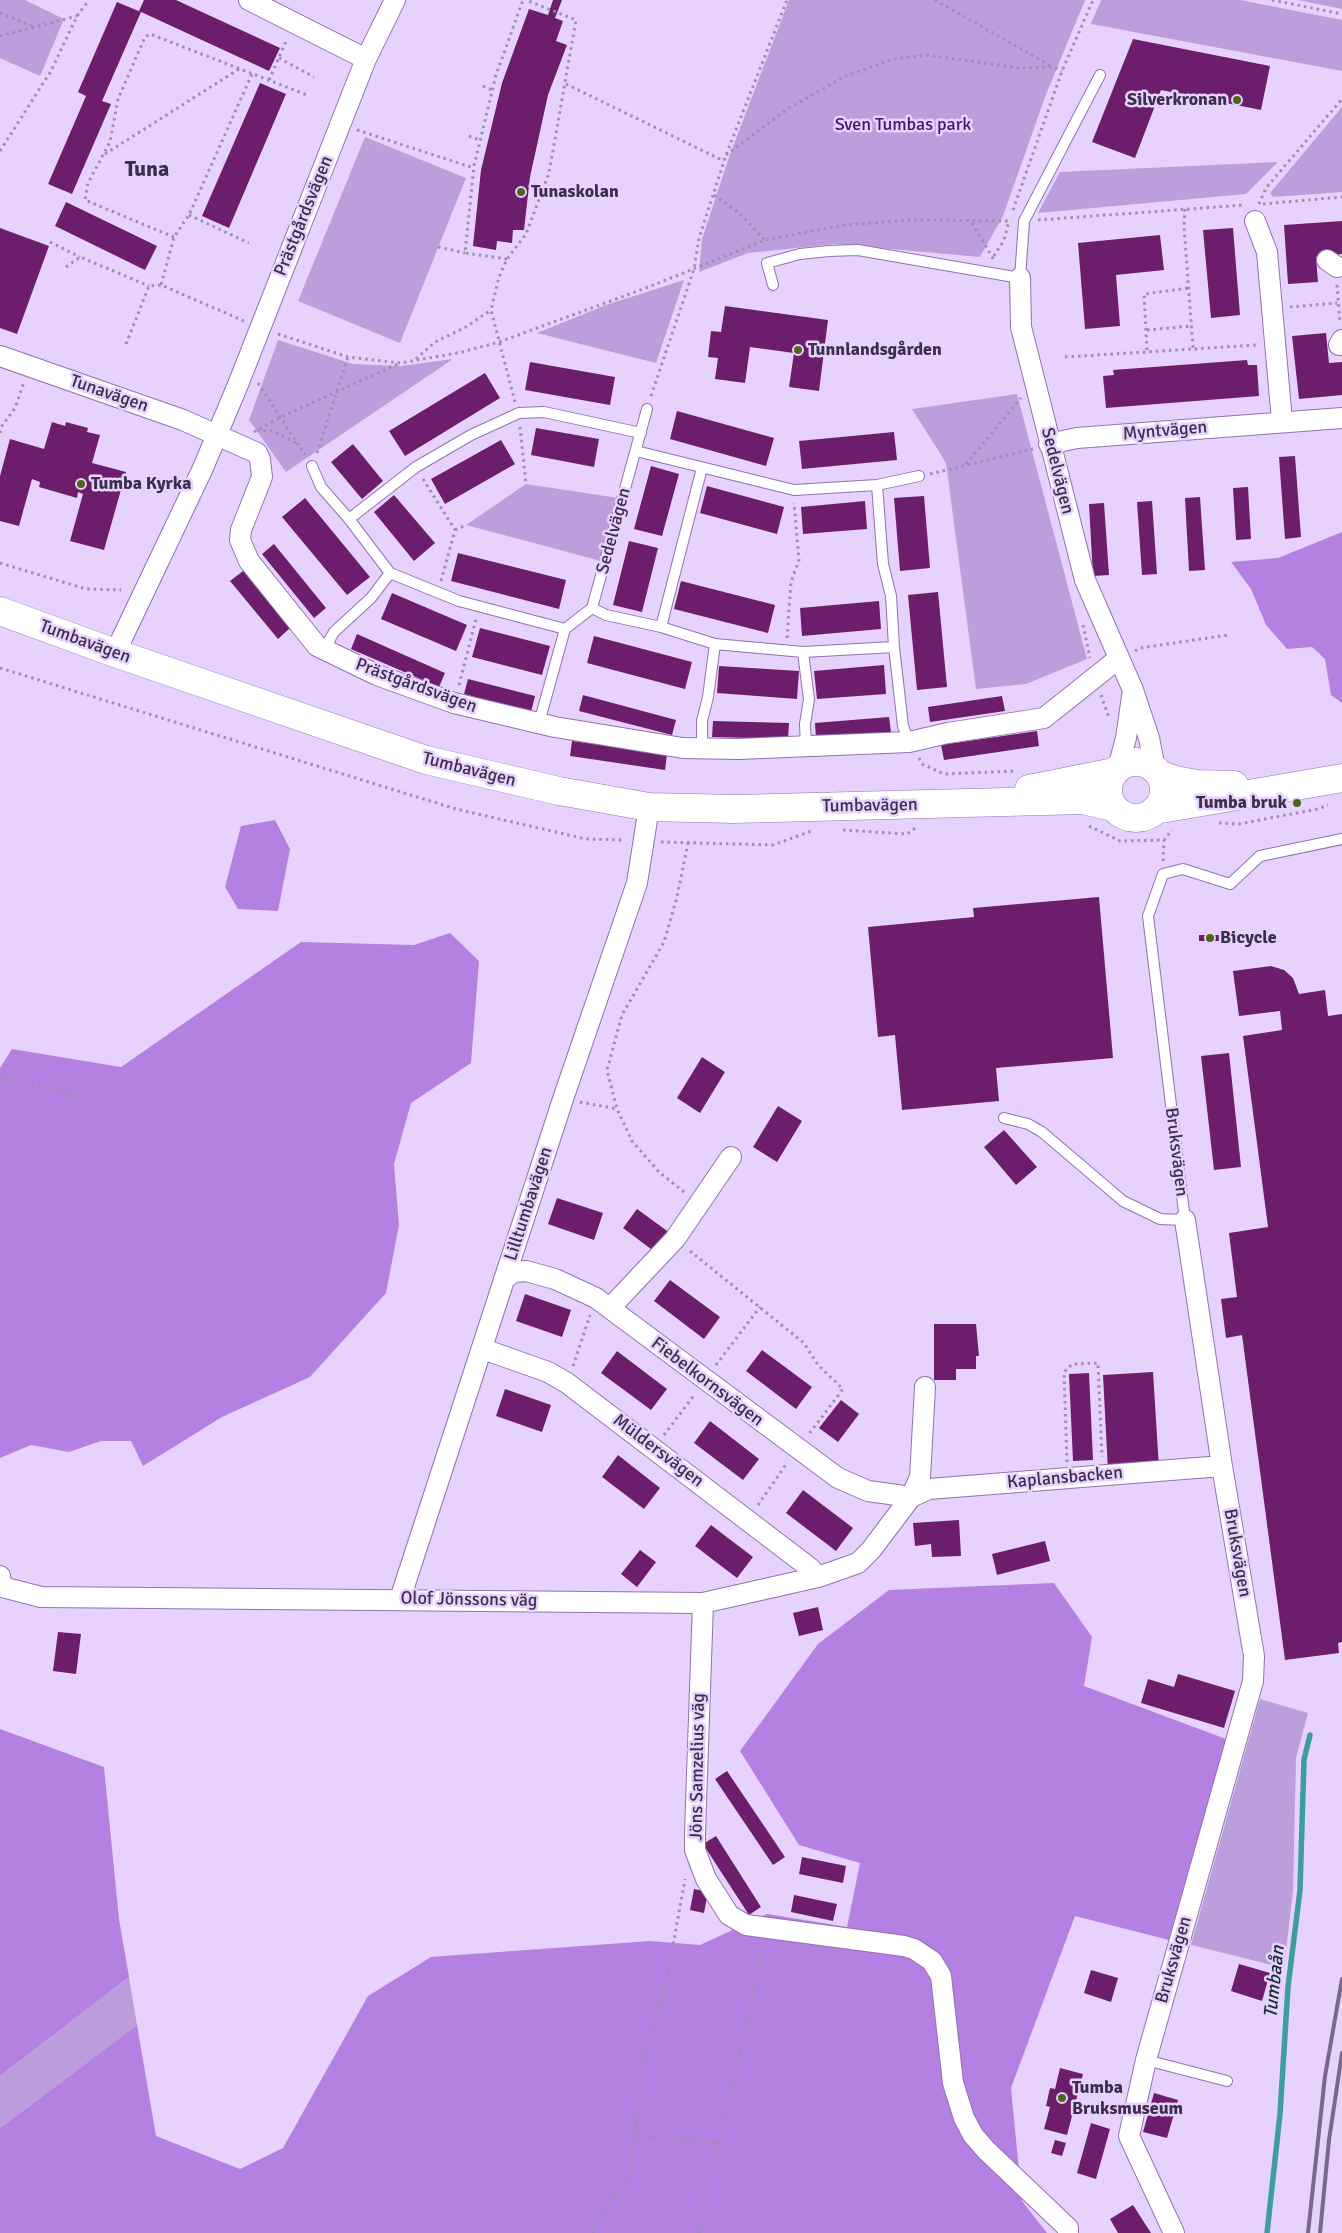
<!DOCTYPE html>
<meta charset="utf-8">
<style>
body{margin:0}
canvas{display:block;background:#e7d2fd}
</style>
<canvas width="1342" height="2233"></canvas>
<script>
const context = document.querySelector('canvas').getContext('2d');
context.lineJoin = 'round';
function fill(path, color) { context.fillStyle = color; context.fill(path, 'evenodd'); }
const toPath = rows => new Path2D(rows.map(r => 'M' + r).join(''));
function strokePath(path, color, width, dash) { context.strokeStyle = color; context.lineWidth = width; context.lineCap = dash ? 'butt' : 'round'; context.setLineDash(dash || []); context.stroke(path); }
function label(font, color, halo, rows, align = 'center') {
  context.font = font + ' Signika,sans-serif'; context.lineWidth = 5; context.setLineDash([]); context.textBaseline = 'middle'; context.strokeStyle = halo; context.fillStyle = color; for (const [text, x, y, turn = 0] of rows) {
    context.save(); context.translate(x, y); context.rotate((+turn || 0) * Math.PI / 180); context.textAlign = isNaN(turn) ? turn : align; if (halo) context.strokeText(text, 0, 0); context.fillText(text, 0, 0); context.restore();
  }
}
fill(toPath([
 [0,0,25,0,64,19,40,76,0,58],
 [789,0,1085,0,1045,97,1003,216,980,257,834,244,748,253,699,272,702,239,729,157],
 [1101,0,1240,0,1342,20,1342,71,1091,24],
 [1298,0,1342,0,1342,9],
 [1342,107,1342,192,1273,197,1270,193],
 [365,137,466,178,400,343,298,301],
 [1278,162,1246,194,1038,213,1060,172],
 [684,280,656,363,537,333,606,305],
 [278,340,353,364,401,366,453,359,286,472,249,420],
 [1017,394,1087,659,1026,684,976,689,946,463,912,409],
 [526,484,618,498,601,561,466,525],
 [1260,1699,1308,1713,1296,1758,1293,1891,1284,1968,1191,1945],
 [129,1977,137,2025,0,2128,0,2076]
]), '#bd9edc');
fill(toPath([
 [1342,532,1342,703,1331,695,1325,659,1312,647,1287,649,1266,625,1251,589,1231,562,1278,558],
 [275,820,290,849,278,911,238,909,225,887,241,826],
 [450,933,479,961,471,1063,411,1103,394,1164,399,1225,386,1293,310,1377,222,1417,143,1466,131,1441,101,1441,69,1452,31,1445,0,1458,0,1068,12,1049,121,1067,301,942,414,945],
 [1054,1583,1092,1637,1084,1686,1226,1739,1169,1940,1075,1916,1011,2088,1022,2201,1047,2233,0,2233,0,2128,137,2025,156,2136,240,2169,283,2148,368,1996,431,1957,650,1941,700,1945,767,1914,847,1927,860,1863,799,1845,740,1751,818,1644,889,1590],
 [0,1729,104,1767,119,1919,129,1977,0,2076]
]), '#b481e2');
strokePath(toPath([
 [1267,2233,1280,2114,1288,1987,1300,1890,1304,1760,1310,1735]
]), '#409d9e', 5.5);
fill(toPath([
 [144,0,176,0,280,48,269,71,139,11],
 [553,0,562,0,555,18,563,21,556,41,567,45,548,95,530,177,524,230,513,230,512,243,497,241,496,250,473,246,481,170,502,83,529,9,548,15],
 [117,2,141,12,102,101,111,104,72,194,48,184,86,96,78,92],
 [1133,39,1270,66,1261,110,1161,90,1135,158,1092,142],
 [260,83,286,94,229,228,202,216],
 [66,202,157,246,145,270,55,226],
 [1342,221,1342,254,1316,257,1318,282,1288,284,1284,225],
 [0,228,49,246,17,334,0,328],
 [1233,228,1240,315,1211,318,1203,230],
 [1160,235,1164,270,1116,275,1120,326,1085,329,1078,243],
 [725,306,828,320,819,391,789,387,794,353,750,347,745,383,715,379,718,358,708,357,711,331,721,332],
 [1326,333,1329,363,1342,362,1342,395,1299,399,1292,336],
 [1247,360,1248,365,1257,365,1259,396,1106,408,1103,376,1114,375,1113,370],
 [530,362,615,377,610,405,525,390],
 [485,373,500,398,405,456,389,431],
 [677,411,774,438,766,466,670,439],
 [52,422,65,426,66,422,88,428,87,432,100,435,92,463,126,472,104,550,70,541,83,494,78,492,77,498,39,487,40,482,32,479,19,526,0,521,0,476,10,439,44,449],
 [536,428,599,439,594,467,531,455],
 [894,432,897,460,802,469,799,441],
 [501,440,515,464,445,504,431,479],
 [353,444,383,481,362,499,331,462],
 [1295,456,1301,537,1285,539,1279,457],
 [651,466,679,474,662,536,634,529],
 [707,486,784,507,777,534,700,513],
 [1248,487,1251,539,1236,540,1233,488],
 [394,495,435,543,414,561,374,512],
 [924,496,930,568,900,571,894,498],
 [1200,497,1205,570,1189,571,1185,498],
 [305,498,370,577,347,595,282,517],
 [865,501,867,529,803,534,801,507],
 [1152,501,1157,574,1142,575,1137,502],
 [1104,503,1109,575,1093,576,1089,504],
 [629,541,658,548,642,612,613,605],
 [274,544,326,608,314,618,262,554],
 [458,553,566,580,559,609,451,581],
 [243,571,290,628,278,639,230,581],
 [681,581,775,605,768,633,674,609],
 [938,592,947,687,917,690,908,595],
 [392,593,467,625,456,651,381,619],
 [879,601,881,629,802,636,800,608],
 [480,628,550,646,542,675,472,657],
 [357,634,445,673,439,687,351,649],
 [594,636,692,662,685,689,587,663],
 [884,665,886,694,817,699,814,671],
 [719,666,799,671,797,699,717,693],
 [468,679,535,696,531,712,464,694],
 [583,695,676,720,672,735,579,711],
 [1002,696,1005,711,930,722,928,707],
 [889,717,891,732,816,738,815,723],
 [713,721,789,723,788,739,712,737],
 [1037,731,1039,746,944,760,941,745],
 [572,741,667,754,665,770,570,756],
 [1099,897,1113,1058,996,1068,999,1101,902,1110,895,1035,878,1037,868,927,974,917,973,908],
 [1199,935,1220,935,1220,941,1199,941],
 [1271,966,1284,970,1293,978,1299,994,1325,990,1328,1016,1342,1014,1342,1642,1338,1643,1339,1653,1285,1660,1242,1335,1226,1338,1221,1299,1237,1297,1229,1233,1268,1227,1243,1036,1282,1030,1280,1011,1239,1016,1233,971],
 [1229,1053,1241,1167,1214,1170,1201,1056],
 [702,1057,725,1072,700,1113,677,1098],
 [778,1106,802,1121,777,1162,753,1147],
 [1004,1130,1037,1167,1016,1185,984,1147],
 [557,1198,603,1213,594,1240,548,1224],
 [637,1209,670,1233,655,1252,623,1228],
 [670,1280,720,1317,704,1339,654,1301],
 [525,1294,571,1310,562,1337,516,1321],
 [934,1324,976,1324,979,1356,976,1356,976,1369,956,1369,956,1380,934,1380],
 [762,1350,812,1387,796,1409,746,1371],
 [617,1351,667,1389,651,1410,601,1373],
 [1153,1372,1159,1468,1108,1471,1103,1375],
 [1089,1373,1093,1460,1073,1461,1069,1374],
 [505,1389,551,1405,542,1432,496,1416],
 [841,1400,859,1414,838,1442,819,1428],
 [710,1421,759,1459,743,1480,694,1443],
 [618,1455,660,1488,644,1509,602,1477],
 [803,1490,853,1528,836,1551,786,1513],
 [959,1520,961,1556,932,1557,931,1544,915,1546,913,1523],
 [711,1525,753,1557,737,1578,695,1546],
 [1045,1541,1050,1561,997,1575,992,1554],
 [640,1550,656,1562,637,1587,621,1574],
 [818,1607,823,1630,799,1636,793,1613],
 [58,1632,81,1634,76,1674,53,1671],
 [1178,1674,1235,1691,1224,1728,1141,1703,1148,1679,1174,1687],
 [727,1771,785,1857,773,1865,715,1779],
 [716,1836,761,1907,749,1915,703,1844],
 [802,1857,846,1866,843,1883,799,1874],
 [694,1889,708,1892,704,1913,690,1910],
 [794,1895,837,1904,833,1921,791,1912],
 [1239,1964,1270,1973,1262,2001,1231,1991],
 [1091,1970,1118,1978,1111,2002,1084,1993],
 [1060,2068,1083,2074,1067,2135,1044,2129,1050,2107,1046,2106,1050,2088,1055,2089],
 [1154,2093,1178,2100,1167,2138,1143,2132],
 [1091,2123,1110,2129,1096,2179,1077,2173],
 [1055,2140,1066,2143,1062,2156,1051,2153],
 [1133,2205,1151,2233,1118,2233,1110,2219]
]), '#6c1e6d');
const service = toPath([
 [773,285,767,263,800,254,829,251,858,250,1020,278,1024,221,1100,75],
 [636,451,794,490,877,485,919,476],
 [312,466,321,487,349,519,390,573,459,601,565,629],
 [877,485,883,564,891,596,894,647,903,726,909,742],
 [349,519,416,467,471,435,519,413,544,412,641,433],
 [592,608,606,615,661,627,715,644,803,652,894,647],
 [592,608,647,409],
 [661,627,702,468],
 [324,650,334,632,371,598,390,573],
 [803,652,809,699,805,724,806,746],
 [539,723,565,629,592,608],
 [702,747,702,721,708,697,715,644],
 [1004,1118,1028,1124,1042,1132,1123,1201,1160,1219,1185,1220,1148,916,1163,874,1183,869,1230,884,1260,856,1342,839],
 [1146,2060,1227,2081]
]);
const minor = toPath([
 [249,0,366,59],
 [1255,221,1267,252,1282,421],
 [1327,260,1337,267],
 [1020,278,1021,327,1085,580,1133,690],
 [1339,345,1342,340],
 [0,356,183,420,257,453,260,459,262,477,241,530,240,540,249,561,317,646,377,675,454,703,555,727,683,748,738,749,909,742,948,733,1044,718,1118,659],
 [1049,444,1077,438,1342,418],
 [115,653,203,468,239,382,366,59,395,0],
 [1118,768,1126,738,1133,690,1149,738,1155,769],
 [504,1279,514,1272,526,1271,555,1279,596,1298,838,1478,868,1491,911,1497],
 [611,1307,675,1239,731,1157],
 [483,1349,548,1372,567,1383,810,1568,818,1577],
 [911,1497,929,1489,1222,1466],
 [0,1576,2,1587,41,1597,703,1603,818,1577,858,1563,871,1550,911,1497,920,1477,925,1387],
 [400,1599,563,1099,637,883,649,807],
 [703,1603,695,1832,695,1850,706,1879,729,1915,746,1925,904,1946,914,1949,932,1961,941,1976,942,1985,953,2083,964,2118,973,2135,986,2150,1068,2228,1068,2233],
 [1174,2233,1129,2136,1146,2060,1253,1681,1254,1656,1222,1466,1185,1220]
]);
const secondary = toPath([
 [0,611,115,653,426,760,559,791,649,807,735,809,1083,800,1113,807],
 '1108 790a28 28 0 1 1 56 0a28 28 0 1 1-56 0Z',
 [1159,774,1175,780,1197,784,1234,785],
 [1029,789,1114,772],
 [1155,810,1342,778]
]);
strokePath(service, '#9371b3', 12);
strokePath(minor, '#9371b3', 22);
strokePath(secondary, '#9371b3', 29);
strokePath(toPath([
 [935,0,1053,67],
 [1272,0,1342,14],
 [0,13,34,27],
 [0,36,77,16],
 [279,58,314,77],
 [269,80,287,39],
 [566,84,724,161],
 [483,86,492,90],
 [357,130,474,168],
 [469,136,480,140],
 [0,151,51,71,77,16,89,0],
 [105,154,239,69],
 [726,155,789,108,846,76,893,59,927,55,1019,68,1053,67,1062,71],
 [714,195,738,212,765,240],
 [1259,204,1266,188,1342,99],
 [1263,204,1342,197],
 [1185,209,1184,227,1193,348],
 [1013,210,1062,71,1093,0],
 [189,215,249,243],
 [1038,220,1244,205],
 [972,223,994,260],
 [174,237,85,200,88,183,110,142,118,99,145,37,150,34,307,95],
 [50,242,80,257],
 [438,247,465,253],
 [994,256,1004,240,1009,221],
 [507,259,465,253,474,166,496,75,523,0],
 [66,267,80,257,149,286],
 [1337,285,1340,324],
 [1290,307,1337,303],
 [244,321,161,285,174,237,189,215,252,74],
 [1147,330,1191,326],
 [278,334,348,357,401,363,462,352,499,342,646,288,765,240,844,225,912,220,1012,221],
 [126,344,149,286,161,285],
 [1147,350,1144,294,1189,288],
 [1065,357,1257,345],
 [416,359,435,342,466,327,491,310],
 [258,383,305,455],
 [651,396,694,269,699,238,726,155,787,0],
 [515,402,491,310,499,277,507,259,526,234,549,173,576,20,526,0],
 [520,427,526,484],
 [257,430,273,431,298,444],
 [254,432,281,417,400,363],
 [0,433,2,426,15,408,24,382],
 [317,453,348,357],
 [966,464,1021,398],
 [930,474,1033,449],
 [423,479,455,530,441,581],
 [455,530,466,525],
 [0,563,86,589,121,590],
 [1083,625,1090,658],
 [787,638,791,582,799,560,794,503],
 [1135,651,1140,648,1228,635],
 [0,668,456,809,586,839,625,840],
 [459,685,476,619],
 [1101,695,1109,718],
 [919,758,922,764,944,774,1016,771],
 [1219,823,1239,824,1318,809,1328,805],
 [1089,826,1120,841,1164,840,1172,830],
 [843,830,907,834,917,827],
 [661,842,773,845,812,831],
 [1163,861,1164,840],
 [0,1077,79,1096],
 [580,1102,617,1109],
 [684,1192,659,1172,632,1141,617,1109,607,1070,622,1015,664,942,677,897,688,843],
 [690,1251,804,1343,818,1365,843,1389,809,1434],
 [716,1365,760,1307],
 [573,1366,590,1315],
 [664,1435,695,1394],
 [1067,1462,1064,1372,1072,1364,1098,1363,1102,1457],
 [758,1505,787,1463],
 [635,2136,719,2143],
 [592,2233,604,2208,629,2177,644,2055,665,1990,685,1879],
 [699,2233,699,2217,727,2115,763,1946]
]), '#9f8db1', 3, [2.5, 4]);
strokePath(service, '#fff', 10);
strokePath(minor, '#fff', 20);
strokePath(secondary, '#fff', 28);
strokePath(toPath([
 [1308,2233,1325,2076,1342,1979],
 [1320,2233,1329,2140,1342,2053]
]), '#786889', 4);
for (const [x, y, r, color] of [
 [1237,100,5,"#4c671a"],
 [521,192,5,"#4c671a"],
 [798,350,5,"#4c671a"],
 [81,484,5,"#4c671a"],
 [1297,803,5,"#4c671a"],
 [1210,938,5,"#4c671a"],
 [1062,2098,5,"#4c671a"]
]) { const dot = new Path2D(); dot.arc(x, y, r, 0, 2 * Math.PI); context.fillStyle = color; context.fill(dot); strokePath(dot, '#e7d2fd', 2); }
label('bold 18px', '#3d2f4b', '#e7d2fd', [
 ["Silverkronan",1227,100,"right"],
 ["Tunaskolan",531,192],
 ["Tunnlandsgården",808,350],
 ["Tumba Kyrka",91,484],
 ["Tumba bruk",1287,803,"right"],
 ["Bicycle",1220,938],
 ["Tumba",1072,2088],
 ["Bruksmuseum",1072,2109]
], 'left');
label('18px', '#471269', '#e7d2fd', [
 ["Sven Tumbas park",903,125]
]);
label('18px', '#3d2f4b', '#e7d2fd', [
 ["Prästgårdsvägen",304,216,-68],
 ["Tunavägen",109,394,19],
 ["Myntvägen",1165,431,-5],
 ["Sedelvägen",1057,471,76],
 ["Sedelvägen",614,531,-75],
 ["Tumbavägen",85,642,20],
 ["Prästgårdsvägen",416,686,20],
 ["Tumbavägen",469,770,14],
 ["Tumbavägen",870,806,-1],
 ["Bruksvägen",1176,1152,83],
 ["Lilltumbavägen",529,1204,-72],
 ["Fiebelkornsvägen",707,1382,37],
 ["Müldersvägen",658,1451,37],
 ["Kaplansbacken",1065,1478,-5],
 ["Bruksvägen",1237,1553,80],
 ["Olof Jönssons väg",469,1600,1],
 ["Jöns Samzelius väg",698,1767,-89],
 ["Bruksvägen",1174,1960,-74]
]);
label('italic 19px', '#15322f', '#e7d2fd', [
 ["Tumbaån",1275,1982,-84]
]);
label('bold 22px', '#3d2f4b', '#e7d2fd', [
 ["Tuna",147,170]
]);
</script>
